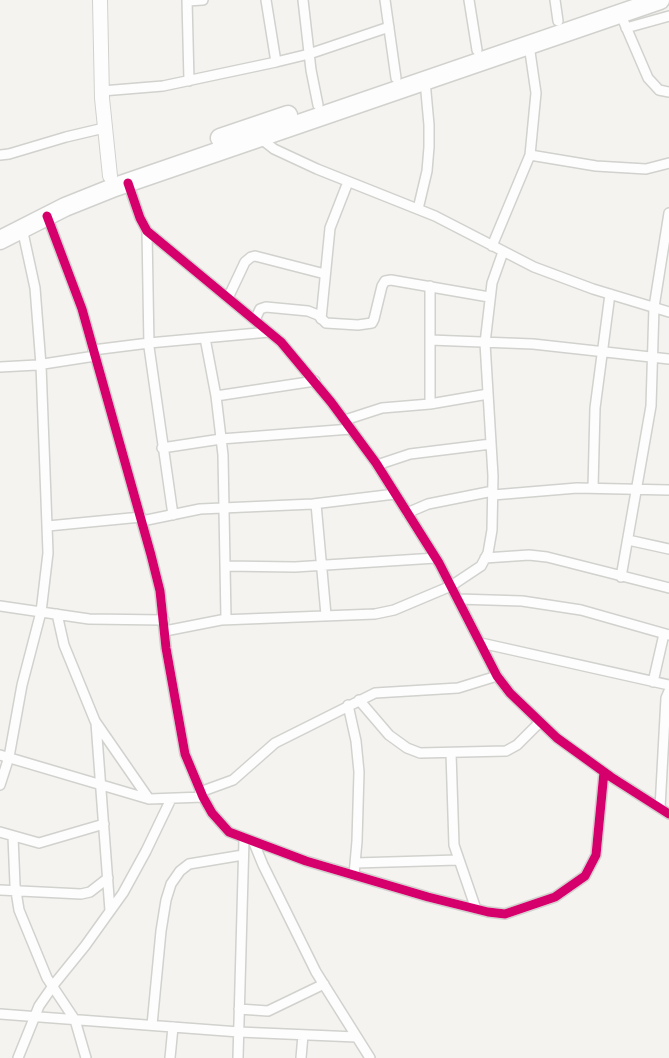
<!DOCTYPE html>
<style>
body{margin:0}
canvas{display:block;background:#f4f3f0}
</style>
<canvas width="669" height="1058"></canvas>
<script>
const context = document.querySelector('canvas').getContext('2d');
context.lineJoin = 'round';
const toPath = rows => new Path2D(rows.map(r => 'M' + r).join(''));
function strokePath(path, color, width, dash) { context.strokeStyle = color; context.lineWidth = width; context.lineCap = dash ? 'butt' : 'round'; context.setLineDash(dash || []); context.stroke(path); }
const street = toPath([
 [187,0,189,81],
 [266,0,276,62],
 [303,0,311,70,318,105],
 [385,0,396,78],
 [469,0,477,50],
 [555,0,558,21],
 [187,1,203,0],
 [620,13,648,78,659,90,669,92],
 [626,28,669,16],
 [102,91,163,86,276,62,309,54,389,27],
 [260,138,274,149,317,169,435,216,534,267,593,289,669,312],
 [0,155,9,154,66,137,104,128],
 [530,155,596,166,646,169,669,163],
 [128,183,140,218,147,231,281,342,331,402,376,463,439,563,497,676,510,693,557,738,611,777,669,814],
 [418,209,427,171,429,147,429,125,425,81],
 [47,216,82,309,151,555,160,591,166,648,185,754,203,797,212,813,229,832,306,861,428,897,488,912,505,914,555,897,585,876,596,855,604,772],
 [147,231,149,347,173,515],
 [492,246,530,155,536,93,529,45],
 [430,286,430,404],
 [228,298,245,262,251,257,255,256,325,274],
 [321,319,330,228,348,182],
 [255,320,260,309,266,307,308,311,318,315,326,323,358,325,372,323,374,319,382,286,385,281,391,280,489,297],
 [205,338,216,396,223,455,226,619],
 [430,340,533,344,669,359],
 [93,350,149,343,269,332],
 [0,367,37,365,95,356],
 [216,396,315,381],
 [345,420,382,408,430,404,488,394],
 [162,448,221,439,351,429],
 [377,465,410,454,491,444],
 [593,488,595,408,610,294],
 [493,495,577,488,669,490],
 [316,504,326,615],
 [407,513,428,504,493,491],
 [142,521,200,509,313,504,395,494],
 [48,526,141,517],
 [628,540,669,549],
 [485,558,529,555,547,557,669,588],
 [225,566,295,567,436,558],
 [621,577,651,406,654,307,669,213],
 [458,599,522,601,581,610,669,635],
 [0,606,89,619,164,620],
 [57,614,64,645,95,721,149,799],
 [165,631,221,620,375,614,394,610,451,586,481,566,488,553,492,530,493,476,485,343,492,283,503,252],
 [481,643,669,685],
 [653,682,664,634],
 [359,700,389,735,407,748,420,753,506,751,517,745,540,722],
 [348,705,356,741,359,772,357,841,354,875],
 [96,723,110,911],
 [451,753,454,845,476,909],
 [0,755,149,799,203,797],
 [0,785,9,757,22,685,41,612,48,553,41,365,35,288,22,228],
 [200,792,233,780,275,743,375,693,458,688,497,676],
 [660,808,666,698,669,691],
 [0,832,39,843,104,824],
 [13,836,15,885,19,910,47,978,75,1020,86,1058],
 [254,843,263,865,316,972,370,1058],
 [355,863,458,860],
 [0,890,81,894,90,892,108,878],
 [239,1009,268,1011,324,984],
 [0,1014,239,1032,356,1037],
 [152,1025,161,931,166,900,171,884,180,871,189,864,243,855],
 [18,1058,39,1006,55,983,85,946,123,893,146,851,171,799],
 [170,1058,173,1027],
 [238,1058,244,839],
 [301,1058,303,1035]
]);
const secondary = toPath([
 [100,0,102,98,110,176]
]);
const highway = toPath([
 [220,138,288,115],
 [0,240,65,207,115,187,660,0]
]);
strokePath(street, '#d1d1ce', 12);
strokePath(secondary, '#d1d1ce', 16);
strokePath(highway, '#d1d1ce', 21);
strokePath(street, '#fdfdfd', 9);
strokePath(secondary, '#fdfdfd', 14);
strokePath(highway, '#fdfdfd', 18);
strokePath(toPath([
 [128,183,140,218,147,231,281,342,331,402,376,463,439,563,497,676,510,693,557,738,611,777,669,814],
 [47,216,82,309,151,555,160,591,166,648,185,754,203,797,212,813,229,832,306,861,428,897,488,912,505,914,555,897,585,876,596,855,604,772]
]), '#d6006c', 9);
</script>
